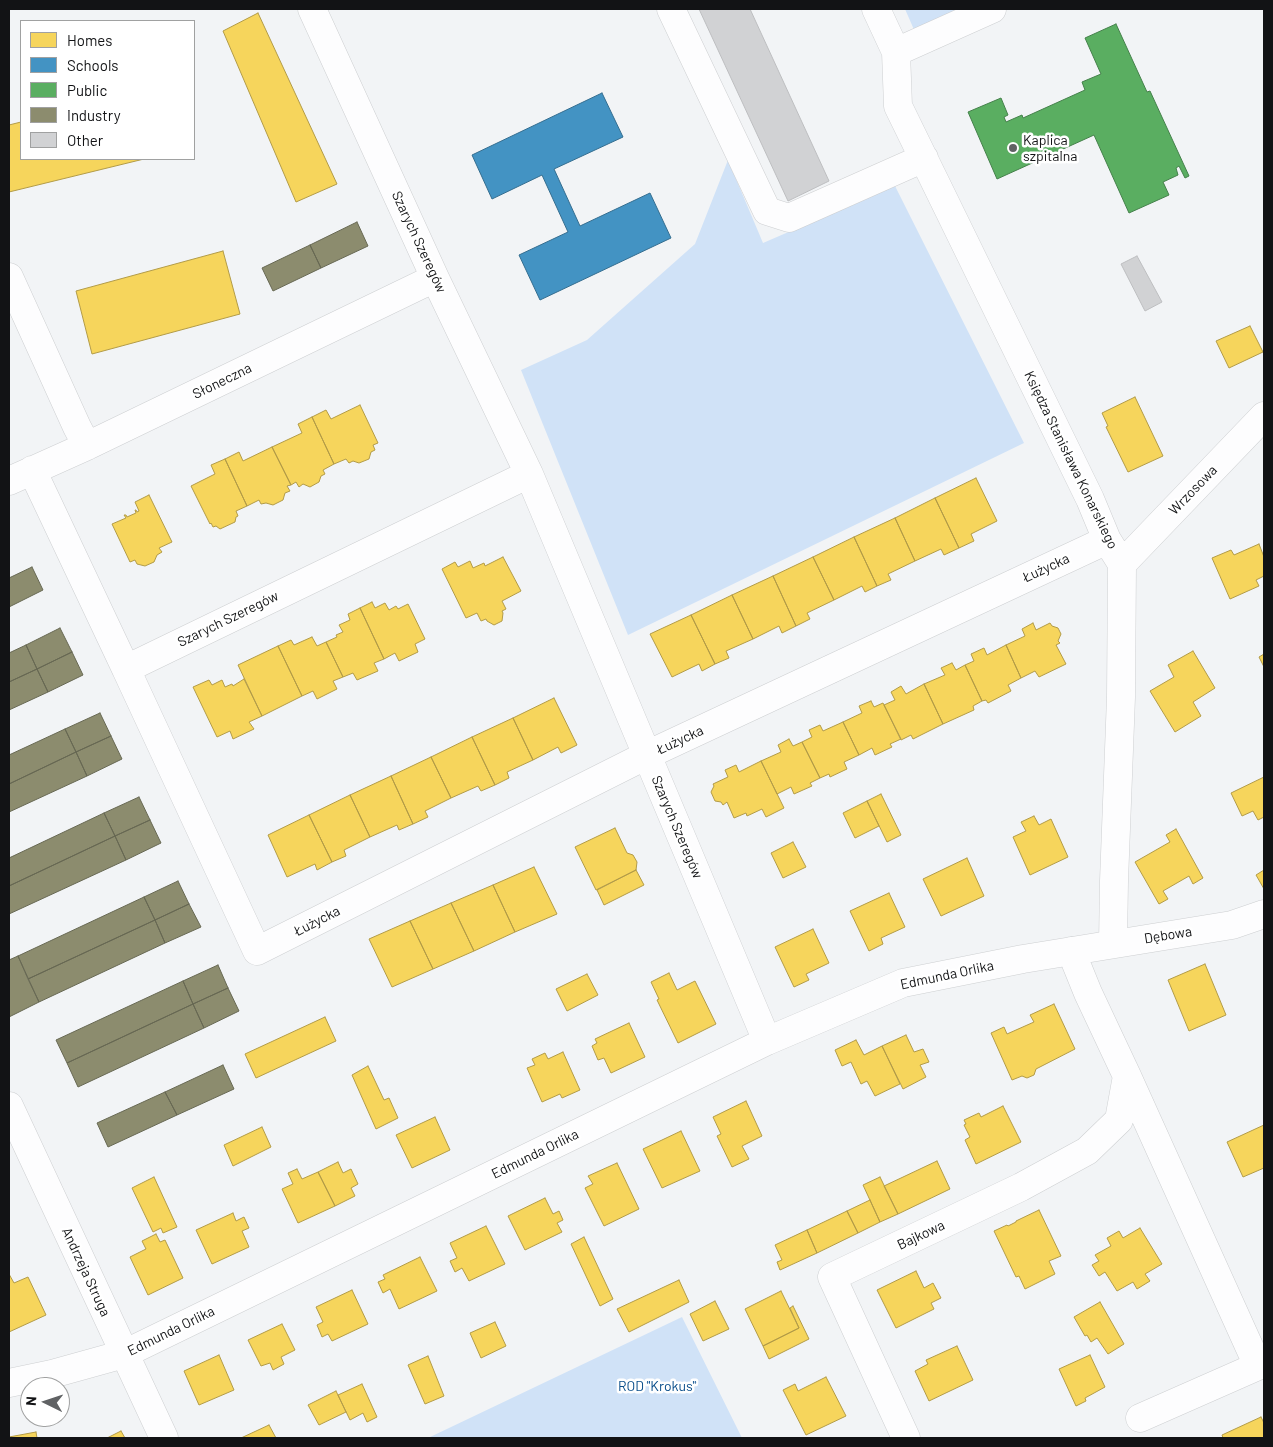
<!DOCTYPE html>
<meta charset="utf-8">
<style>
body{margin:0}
#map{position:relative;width:1273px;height:1447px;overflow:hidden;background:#f2f4f6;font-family:Barlow,sans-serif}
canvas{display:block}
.frame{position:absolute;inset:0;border:10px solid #121315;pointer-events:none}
.legend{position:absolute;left:20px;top:20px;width:175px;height:140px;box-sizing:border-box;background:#fff;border:1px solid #a0a1a1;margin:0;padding:6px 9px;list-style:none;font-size:15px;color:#121315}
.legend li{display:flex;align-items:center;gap:10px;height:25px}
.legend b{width:25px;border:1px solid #a0a1a1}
.north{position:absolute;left:20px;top:1377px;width:50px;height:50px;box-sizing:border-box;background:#fff;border:1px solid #a0a1a1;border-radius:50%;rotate:274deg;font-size:14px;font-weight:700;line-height:20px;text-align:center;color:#121315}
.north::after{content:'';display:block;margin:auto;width:18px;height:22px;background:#606264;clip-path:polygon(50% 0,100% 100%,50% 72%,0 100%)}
</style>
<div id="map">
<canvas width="1273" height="1447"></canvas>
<div class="frame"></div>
<ul class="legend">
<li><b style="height:14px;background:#f6d55c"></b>Homes</li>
<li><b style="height:14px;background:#4393c3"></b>Schools</li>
<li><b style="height:14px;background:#5aae61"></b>Public</li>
<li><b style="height:14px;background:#8c8c6e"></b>Industry</li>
<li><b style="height:14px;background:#d1d2d4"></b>Other</li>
</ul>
<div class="north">N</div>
</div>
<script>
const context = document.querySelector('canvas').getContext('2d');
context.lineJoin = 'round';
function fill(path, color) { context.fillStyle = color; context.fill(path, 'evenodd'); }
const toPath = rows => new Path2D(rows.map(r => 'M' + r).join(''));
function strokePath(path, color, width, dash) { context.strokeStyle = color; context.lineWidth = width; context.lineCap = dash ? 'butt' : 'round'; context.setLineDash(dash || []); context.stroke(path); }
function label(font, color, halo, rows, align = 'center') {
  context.font = font + ' Barlow,sans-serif'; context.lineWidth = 5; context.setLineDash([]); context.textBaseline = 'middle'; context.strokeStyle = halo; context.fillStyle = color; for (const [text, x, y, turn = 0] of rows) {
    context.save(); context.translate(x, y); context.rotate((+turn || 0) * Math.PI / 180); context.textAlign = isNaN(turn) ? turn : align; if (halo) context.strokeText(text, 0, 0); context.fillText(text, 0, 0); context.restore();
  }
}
fill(toPath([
 [905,9,962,9,915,32],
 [728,160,763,243,895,186,1024,443,628,635,521,370,587,340,695,244],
 [682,1317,742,1438,428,1438]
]), '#d0e2f7');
const homes = toPath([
 [258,13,337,184,296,202,223,31,258,13],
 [21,122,21,159,144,159,9,192,9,125,21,122],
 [223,251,240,314,92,354,76,291,223,251],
 [1250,326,1263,352,1229,368,1216,341,1250,326],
 [1135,397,1163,456,1128,472,1106,427,1108,426,1102,413,1135,397],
 [360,405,378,443,373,445,375,450,371,452,369,459,359,463,353,461,349,463,346,459,334,464,312,417,326,410,331,419,360,405],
 [312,417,334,464,323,470,325,474,321,476,319,482,310,487,303,484,299,487,296,482,291,485,272,447,302,433,298,424,312,417],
 [272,447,291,485,287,486,290,491,285,493,283,500,273,505,266,503,261,504,259,500,247,506,225,459,239,452,243,461,272,447],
 [225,459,247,506,236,511,238,516,236,517,235,522,220,529,216,526,213,527,211,523,210,524,191,486,215,474,211,465,225,459],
 [976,478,997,521,971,534,974,541,959,548,935,498,976,478],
 [149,495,172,542,159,548,162,552,157,555,154,562,145,566,137,564,135,560,130,562,112,524,126,518,124,515,126,515,127,517,136,513,135,510,136,510,137,512,139,511,135,502,149,495],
 [935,498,959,548,944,555,941,549,915,561,895,518,935,498],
 [895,518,915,561,888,574,891,580,877,586,854,537,895,518],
 [854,537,877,586,865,592,862,586,834,600,813,557,854,537],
 [1259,544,1264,557,1264,576,1256,580,1259,586,1230,599,1212,558,1231,550,1234,555,1259,544],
 [503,557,521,591,502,601,506,609,502,611,503,613,502,621,494,625,487,621,486,619,481,621,477,613,466,618,442,569,455,562,458,567,470,561,473,568,484,563,485,566,503,557],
 [813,557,834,600,807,613,810,619,796,626,773,576,813,557],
 [773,576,796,626,782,633,779,626,753,639,732,595,773,576],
 [732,595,753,639,726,651,729,658,715,664,691,615,732,595],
 [372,602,375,608,385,603,389,610,396,606,398,609,408,604,425,639,415,644,418,652,399,661,395,653,384,659,360,608,372,602],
 [360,608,384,659,374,663,378,671,357,680,353,673,343,677,326,642,337,637,336,635,343,632,339,625,350,620,348,614,360,608],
 [691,615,715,664,702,671,699,664,672,677,650,634,691,615],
 [1033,623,1036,630,1050,623,1052,626,1058,628,1061,634,1058,641,1060,643,1056,645,1066,664,1039,677,1035,671,1021,678,1006,645,1025,636,1022,629,1033,623],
 [312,637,317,646,326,642,343,677,333,681,337,689,317,699,313,691,302,696,278,646,291,640,294,645,312,637],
 [1006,645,1021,678,1008,685,1011,691,988,703,986,700,982,701,965,665,974,661,971,654,984,648,987,655,1006,645],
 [278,646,302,696,262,716,238,665,278,646],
 [1193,651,1215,688,1193,702,1201,716,1175,732,1150,691,1174,677,1168,665,1193,651],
 [1264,654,1264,667,1259,657,1264,654],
 [952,663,956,670,965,665,982,701,973,706,974,710,943,724,924,684,945,675,941,668,952,663],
 [244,679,262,716,249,722,254,729,233,739,230,731,217,737,193,687,209,680,212,685,222,680,225,687,232,684,233,686,244,679],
 [924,684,943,724,913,739,911,735,901,740,884,705,895,700,891,692,901,686,906,694,924,684],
 [554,698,577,745,561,753,558,747,533,760,513,718,554,698],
 [871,701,874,707,883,703,901,739,890,744,892,747,875,755,872,748,859,755,843,722,862,713,859,706,871,701],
 [513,718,533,760,507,772,509,778,495,785,472,737,513,718],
 [843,722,859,755,844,762,847,769,830,777,829,774,820,778,802,742,812,737,809,730,820,725,823,731,843,722],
 [472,737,495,785,481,791,478,786,451,798,431,757,472,737],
 [789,739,793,746,802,742,820,778,810,783,812,786,794,794,791,787,777,794,761,761,781,752,778,745,789,739],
 [431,757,451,798,425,811,428,817,413,824,391,776,431,757],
 [761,761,784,808,766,817,762,809,747,816,746,813,734,818,727,802,723,805,721,802,715,801,711,792,714,786,713,784,728,777,725,770,736,765,739,772,761,761],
 [391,776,413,824,399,830,397,825,370,837,350,795,391,776],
 [1264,777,1264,817,1258,820,1253,811,1242,816,1231,793,1264,777],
 [881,794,901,835,887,842,867,801,881,794],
 [350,795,370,837,344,850,346,856,332,862,309,815,350,795],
 [867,801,879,826,855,838,843,813,867,801],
 [309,815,332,862,317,870,315,864,287,877,268,835,309,815],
 [1034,816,1039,825,1051,819,1068,857,1030,875,1013,837,1026,831,1021,822,1034,816],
 [615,828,627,853,633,855,637,862,636,870,596,890,575,847,615,828],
 [1176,829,1203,878,1193,884,1189,876,1163,891,1168,899,1159,904,1135,862,1170,842,1166,835,1176,829],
 [793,842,806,867,783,878,771,853,793,842],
 [967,858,984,896,941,916,923,879,967,858],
 [534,867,557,914,515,932,493,885,534,867],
 [636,870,644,885,604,905,597,890,636,870],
 [1264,870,1264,889,1256,875,1264,870],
 [493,885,515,932,474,951,451,903,493,885],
 [889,893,905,927,881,938,883,944,869,951,850,911,889,893],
 [451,903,474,951,433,969,410,921,451,903],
 [410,921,433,969,392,987,369,939,410,921],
 [813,929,829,963,806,974,809,980,794,987,775,947,813,929],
 [1205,964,1226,1015,1189,1031,1168,980,1205,964],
 [669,973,677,990,695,981,716,1024,678,1043,657,1000,659,999,651,982,669,973],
 [587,974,598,995,567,1011,556,989,587,974],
 [1054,1004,1075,1049,1036,1069,1034,1075,1027,1078,1022,1076,1012,1080,991,1033,1004,1027,1007,1034,1034,1022,1030,1015,1054,1004],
 [325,1017,336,1041,256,1078,245,1054,325,1017],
 [629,1023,645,1057,611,1073,604,1058,598,1060,592,1046,597,1043,595,1039,629,1023],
 [906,1035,914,1052,923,1049,929,1062,920,1065,926,1077,903,1089,882,1046,906,1035],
 [856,1040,864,1055,882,1046,900,1084,875,1096,867,1081,861,1084,851,1062,842,1066,835,1050,856,1040],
 [563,1052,580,1090,562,1098,560,1094,542,1102,527,1068,535,1065,532,1059,545,1053,548,1059,563,1052],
 [368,1066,384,1100,389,1098,398,1118,376,1129,352,1075,368,1066],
 [746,1101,762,1136,742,1146,749,1159,732,1167,717,1136,721,1134,713,1117,746,1101],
 [1003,1106,1021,1142,976,1164,965,1140,970,1137,964,1125,966,1124,964,1120,979,1113,981,1117,1003,1106],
 [435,1117,450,1150,412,1168,396,1135,435,1117],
 [1264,1125,1264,1168,1243,1177,1227,1142,1264,1125],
 [262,1127,271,1147,233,1166,224,1145,262,1127],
 [681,1131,700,1171,662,1188,643,1149,681,1131],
 [937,1161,950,1189,898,1214,884,1186,937,1161],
 [338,1162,343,1173,351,1169,358,1184,351,1188,355,1196,335,1206,318,1172,338,1162],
 [617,1163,639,1209,604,1226,585,1188,593,1184,588,1176,617,1163],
 [297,1169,302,1179,318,1172,335,1206,298,1223,282,1189,293,1184,288,1173,297,1169],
 [154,1177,177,1227,163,1233,161,1228,153,1232,132,1188,154,1177],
 [880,1177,898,1214,880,1222,863,1185,880,1177],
 [545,1198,553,1214,559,1211,563,1220,557,1223,562,1232,525,1250,508,1216,545,1198],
 [870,1200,880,1222,858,1233,847,1211,870,1200],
 [1039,1210,1061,1256,1049,1261,1055,1274,1025,1289,1019,1276,1016,1277,994,1231,1007,1225,1008,1226,1016,1222,1016,1221,1039,1210],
 [847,1211,858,1233,817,1253,807,1230,847,1211],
 [233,1213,236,1221,244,1217,249,1228,242,1231,249,1247,212,1264,196,1230,233,1213],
 [486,1226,505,1264,469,1281,462,1268,455,1272,450,1261,457,1258,450,1243,486,1226],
 [1140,1228,1162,1264,1145,1274,1150,1281,1137,1289,1133,1282,1117,1291,1105,1272,1099,1276,1092,1265,1099,1261,1095,1255,1111,1246,1107,1238,1119,1231,1123,1238,1140,1228],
 [807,1230,817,1253,780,1270,777,1262,782,1260,775,1245,807,1230],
 [156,1234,160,1242,165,1240,183,1278,148,1295,130,1257,146,1249,142,1241,156,1234],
 [584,1237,613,1299,600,1306,571,1244,584,1237],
 [420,1257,437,1291,399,1309,390,1289,383,1293,378,1282,385,1279,383,1275,420,1257],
 [916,1271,924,1288,933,1283,941,1298,931,1303,934,1309,896,1328,877,1290,916,1271],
 [9,1274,14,1283,28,1277,46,1315,9,1332,9,1274],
 [679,1280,689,1302,629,1332,617,1309,679,1280],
 [352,1290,368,1324,332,1341,328,1334,322,1337,317,1325,323,1322,316,1307,352,1290],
 [781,1291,799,1328,763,1346,745,1309,781,1291],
 [715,1301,729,1329,703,1341,690,1314,715,1301],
 [1100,1302,1124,1344,1108,1354,1097,1338,1091,1342,1087,1335,1085,1336,1074,1317,1100,1302],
 [793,1306,809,1339,769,1359,763,1346,799,1328,790,1308,793,1306],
 [495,1322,506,1346,481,1358,470,1333,495,1322],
 [282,1324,295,1350,281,1357,284,1364,273,1370,270,1363,261,1366,248,1340,282,1324],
 [957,1346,973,1380,929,1401,915,1371,928,1364,926,1360,957,1346],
 [219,1355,234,1390,199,1405,184,1371,219,1355],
 [1090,1355,1105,1387,1085,1398,1086,1401,1076,1406,1059,1369,1090,1355],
 [428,1356,444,1396,425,1404,408,1365,428,1356],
 [826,1377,846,1416,806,1435,783,1390,795,1384,798,1391,826,1377],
 [362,1384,377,1417,367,1422,363,1413,350,1420,338,1395,362,1384],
 [336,1391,346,1412,319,1425,308,1405,336,1391],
 [1261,1417,1264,1423,1264,1438,1223,1438,1222,1435,1261,1417],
 [269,1425,276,1438,241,1438,269,1425],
 [121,1431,125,1438,107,1438,121,1431],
 [36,1432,37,1438,9,1438,9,1437,36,1432]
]);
fill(homes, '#f6d55c');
strokePath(homes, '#b29b47', 1);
const schools = toPath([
 [602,93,623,137,554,169,580,226,650,193,671,238,540,300,519,255,568,232,542,175,492,199,472,155,602,93]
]);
fill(schools, '#4393c3');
strokePath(schools, '#346d8f', 1);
const public = toPath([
 [1116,24,1147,92,1150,91,1189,176,1185,178,1179,166,1176,168,1178,175,1163,182,1169,195,1129,213,1094,135,997,179,968,112,1001,98,1008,115,1004,117,1006,122,1022,115,1023,118,1085,90,1082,82,1101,74,1085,38,1116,24]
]);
fill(public, '#5aae61');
strokePath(public, '#44804a', 1);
const industry = toPath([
 [357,222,368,246,321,268,310,245,357,222],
 [310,245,321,268,273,291,262,268,310,245],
 [32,567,43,590,9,607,9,578,32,567],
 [60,628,72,652,37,669,26,645,60,628],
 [26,645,37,669,9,682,9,653,26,645],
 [72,652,83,675,48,692,37,669,72,652],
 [37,669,48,692,9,710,9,682,37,669],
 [100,713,111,736,76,752,65,729,100,713],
 [65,729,76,752,9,784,9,755,65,729],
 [111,736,122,759,87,776,76,752,111,736],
 [76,752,87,776,9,812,9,784,76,752],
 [139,797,150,820,115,836,104,813,139,797],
 [104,813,115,836,9,886,9,858,104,813],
 [150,820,161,843,126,860,115,836,150,820],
 [115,836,126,860,9,914,9,886,115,836],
 [178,881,189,904,155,920,144,897,178,881],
 [144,897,155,920,28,979,18,956,144,897],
 [189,904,201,927,165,943,155,920,189,904],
 [155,920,165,943,39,1002,28,979,155,920],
 [18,956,39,1002,9,1017,9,960,18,956],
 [218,965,228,988,193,1004,183,981,218,965],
 [183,981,193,1004,67,1063,56,1040,183,981],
 [228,988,239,1011,204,1028,193,1004,228,988],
 [193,1004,204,1028,78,1087,67,1063,193,1004],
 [223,1065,234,1089,177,1115,165,1092,223,1065],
 [165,1092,177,1115,108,1147,97,1123,165,1092]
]);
fill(industry, '#8c8c6e');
strokePath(industry, '#676853', 1);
const building = toPath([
 [699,9,750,9,829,181,788,201,699,9],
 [1137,256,1162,302,1145,311,1121,264,1137,256]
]);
fill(building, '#d1d2d4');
strokePath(building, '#bdbec0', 1);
const minor = toPath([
 [312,9,435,278,529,474,767,1041],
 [671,9,767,211,789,218,924,158],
 [876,9,896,52,898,106,1090,499,1107,540,1122,564,1121,697,1114,881,1113,944],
 [896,52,992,9],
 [9,277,77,427,87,446],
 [32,470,126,669,529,474],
 [9,481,87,446,435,278],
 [1122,564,1264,416],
 [126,669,257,951,647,755,1107,540],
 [1071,951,1088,993,1127,1076,1258,1366,1140,1418],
 [9,1106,164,1438],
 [9,1383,52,1374,124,1354,767,1041,903,983,1023,959,1232,925,1264,914],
 [906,1438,832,1277,1021,1187,1087,1151,1119,1120,1127,1076]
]);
strokePath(minor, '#cdcfd1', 29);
strokePath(minor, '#fdfdfe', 28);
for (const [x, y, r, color] of [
 [1013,148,5,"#606264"]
]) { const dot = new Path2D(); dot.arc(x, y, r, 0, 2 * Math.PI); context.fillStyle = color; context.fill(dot); strokePath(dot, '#fff', 2); }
label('14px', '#121315', '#fff', [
 ["Kaplica",1023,140],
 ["szpitalna",1023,156]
], 'left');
label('14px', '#121315', '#fff', [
 ["Szarych Szeregów",419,242,65],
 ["Słoneczna",222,381,-26],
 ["Księdza Stanisława Konarskiego",1071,460,64],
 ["Wrzosowa",1193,490,-46],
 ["Łużycka",1046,568,-25],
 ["Szarych Szeregów",228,619,-26],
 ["Łużycka",680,740,-25],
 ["Szarych Szeregów",677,827,67],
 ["Łużycka",317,921,-27],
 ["Dębowa",1168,935,-9],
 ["Edmunda Orlika",947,975,-12],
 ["Edmunda Orlika",535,1154,-26],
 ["Bajkowa",921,1235,-25],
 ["Andrzeja Struga",86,1272,65],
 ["Edmunda Orlika",171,1331,-26]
]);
label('14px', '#084d8a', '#fff', [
 ["ROD \"Krokus\"",657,1386]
]);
</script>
